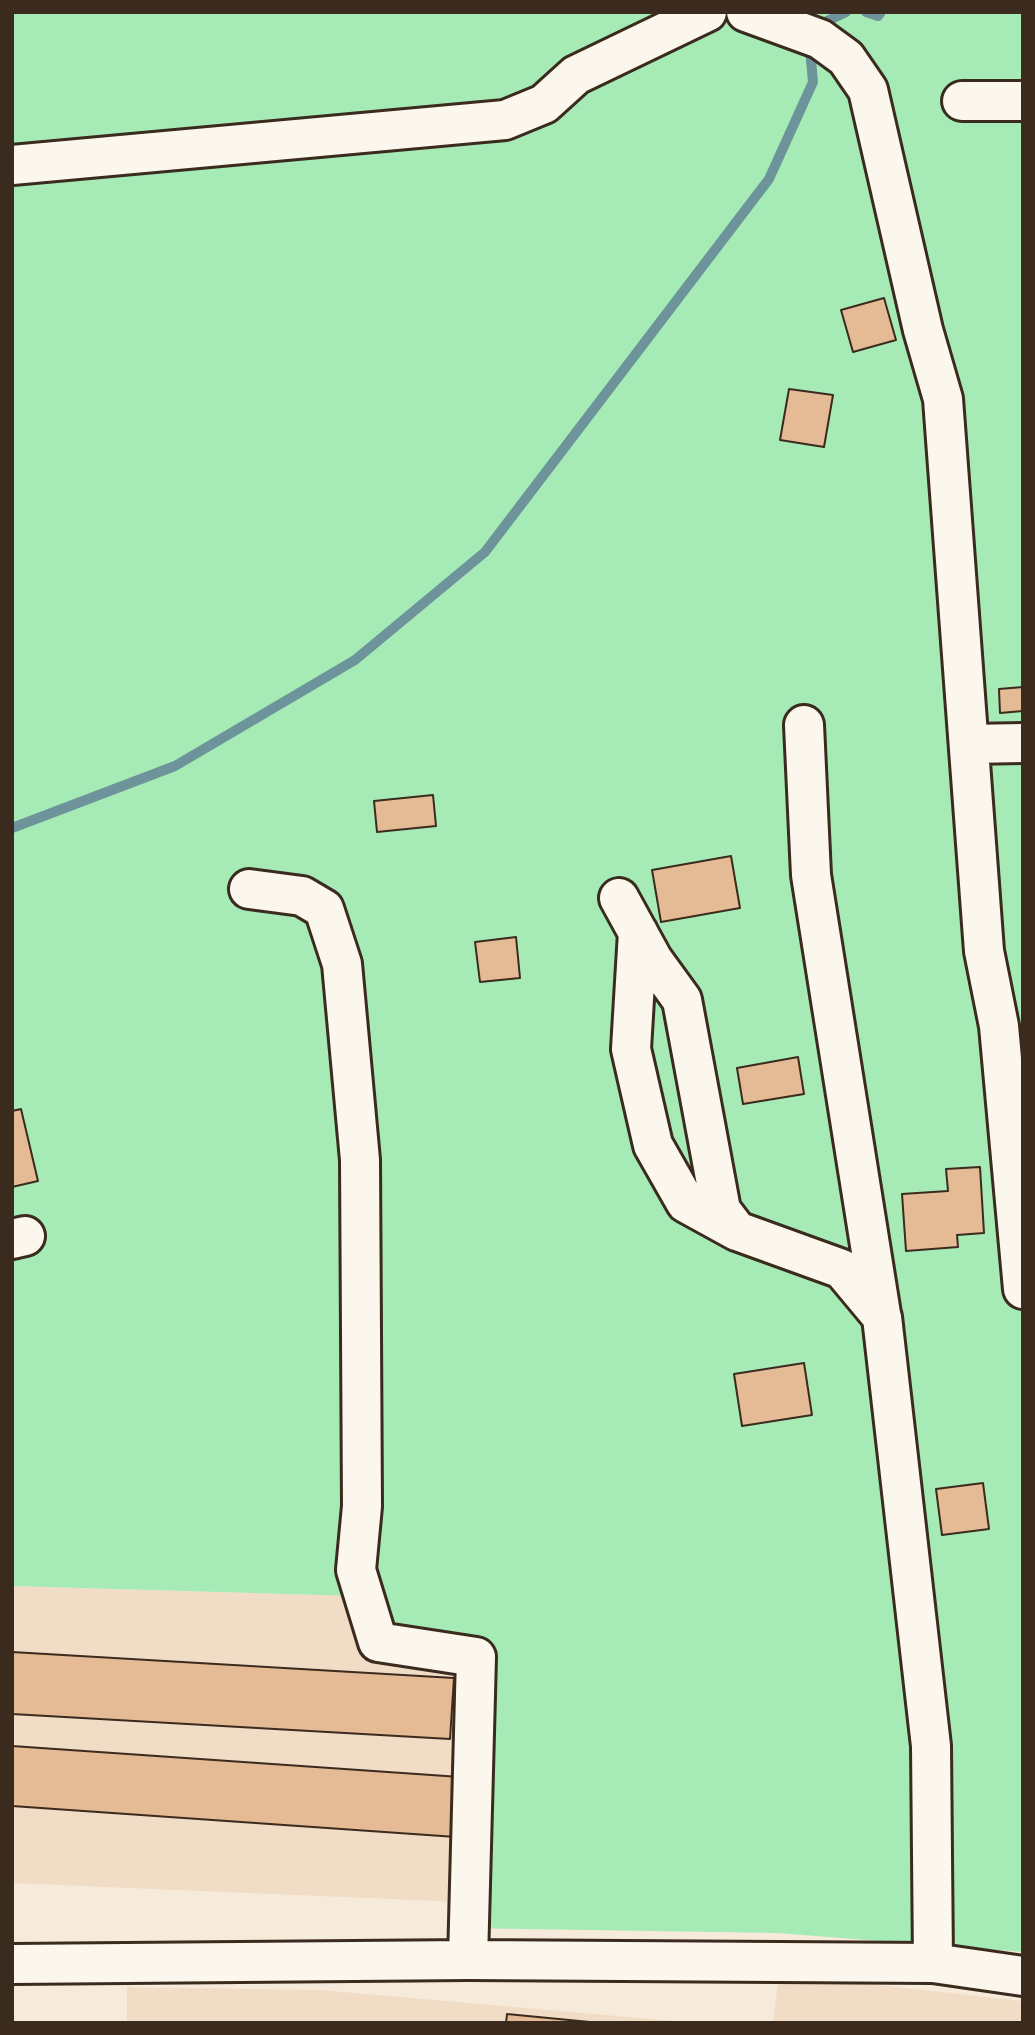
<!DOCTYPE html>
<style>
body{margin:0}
#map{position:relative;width:1035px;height:2035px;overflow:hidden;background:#f6ebda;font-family:"Shantell Sans",sans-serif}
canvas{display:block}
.frame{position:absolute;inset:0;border:14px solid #3b2a1e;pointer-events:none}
</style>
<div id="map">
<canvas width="1035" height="2035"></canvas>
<div class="frame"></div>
</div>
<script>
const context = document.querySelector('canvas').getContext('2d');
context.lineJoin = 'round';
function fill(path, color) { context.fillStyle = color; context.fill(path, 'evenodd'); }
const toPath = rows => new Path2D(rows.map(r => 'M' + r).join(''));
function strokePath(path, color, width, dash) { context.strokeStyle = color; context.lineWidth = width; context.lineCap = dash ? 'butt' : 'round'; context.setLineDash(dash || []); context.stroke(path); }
fill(toPath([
 [12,1586,356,1596,464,1664,460,1902,12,1883],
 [779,1974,1023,2001,1023,2023,773,2023],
 [127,1987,321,1990,697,2023,127,2023]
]), '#f1ddc5');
fill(toPath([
 [12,12,1023,12,1023,1952,777,1933,460,1928,464,1664,360,1651,355,1596,12,1586]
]), '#a6ebb6');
strokePath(toPath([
 [866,12,878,16,881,12],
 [823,23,846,12],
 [12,828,175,766,355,660,485,552,769,179,813,82,810,49]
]), '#6d949b', 10);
const building = toPath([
 [884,298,896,340,853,352,841,310,884,298],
 [789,389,833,395,824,447,780,440,789,389],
 [1023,687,1023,711,1000,713,999,689,1023,687],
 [433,795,436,826,377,832,374,801,433,795],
 [731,856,740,908,661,922,652,870,731,856],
 [516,937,520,978,480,982,475,942,516,937],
 [798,1057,804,1094,743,1104,737,1068,798,1057],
 [21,1109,38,1181,12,1187,12,1111,21,1109],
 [980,1167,984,1233,957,1235,958,1247,906,1251,902,1194,948,1191,946,1169,980,1167],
 [804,1363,812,1415,742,1426,734,1374,804,1363],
 [983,1483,989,1529,942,1535,936,1489,983,1483],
 [12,1652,454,1678,450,1739,12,1714,12,1652],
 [12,1746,460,1777,456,1837,12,1806,12,1746],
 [507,2014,600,2023,506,2023,507,2014]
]);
fill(building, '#e4bb94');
strokePath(building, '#3b2a1e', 2);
const minor = toPath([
 [746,12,820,39,846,58,868,90,923,330,943,399,984,951,999,1026,1023,1289],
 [962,101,1023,101],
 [12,165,505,120,544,104,576,75,707,12],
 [804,725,811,875,881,1314],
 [970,744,1023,743],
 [249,889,302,896,324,909,342,964,360,1160,362,1506,356,1570,378,1642,476,1657,468,1960],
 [619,898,653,960,682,1000,721,1210,737,1231,842,1269,882,1317,931,1746,933,1963],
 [638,932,631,1049,653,1145,686,1203,737,1231],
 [12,1239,25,1236],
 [12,1964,468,1960,933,1963,1023,1976]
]);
strokePath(minor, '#3b2a1e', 44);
strokePath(minor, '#fbf7ec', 38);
</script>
